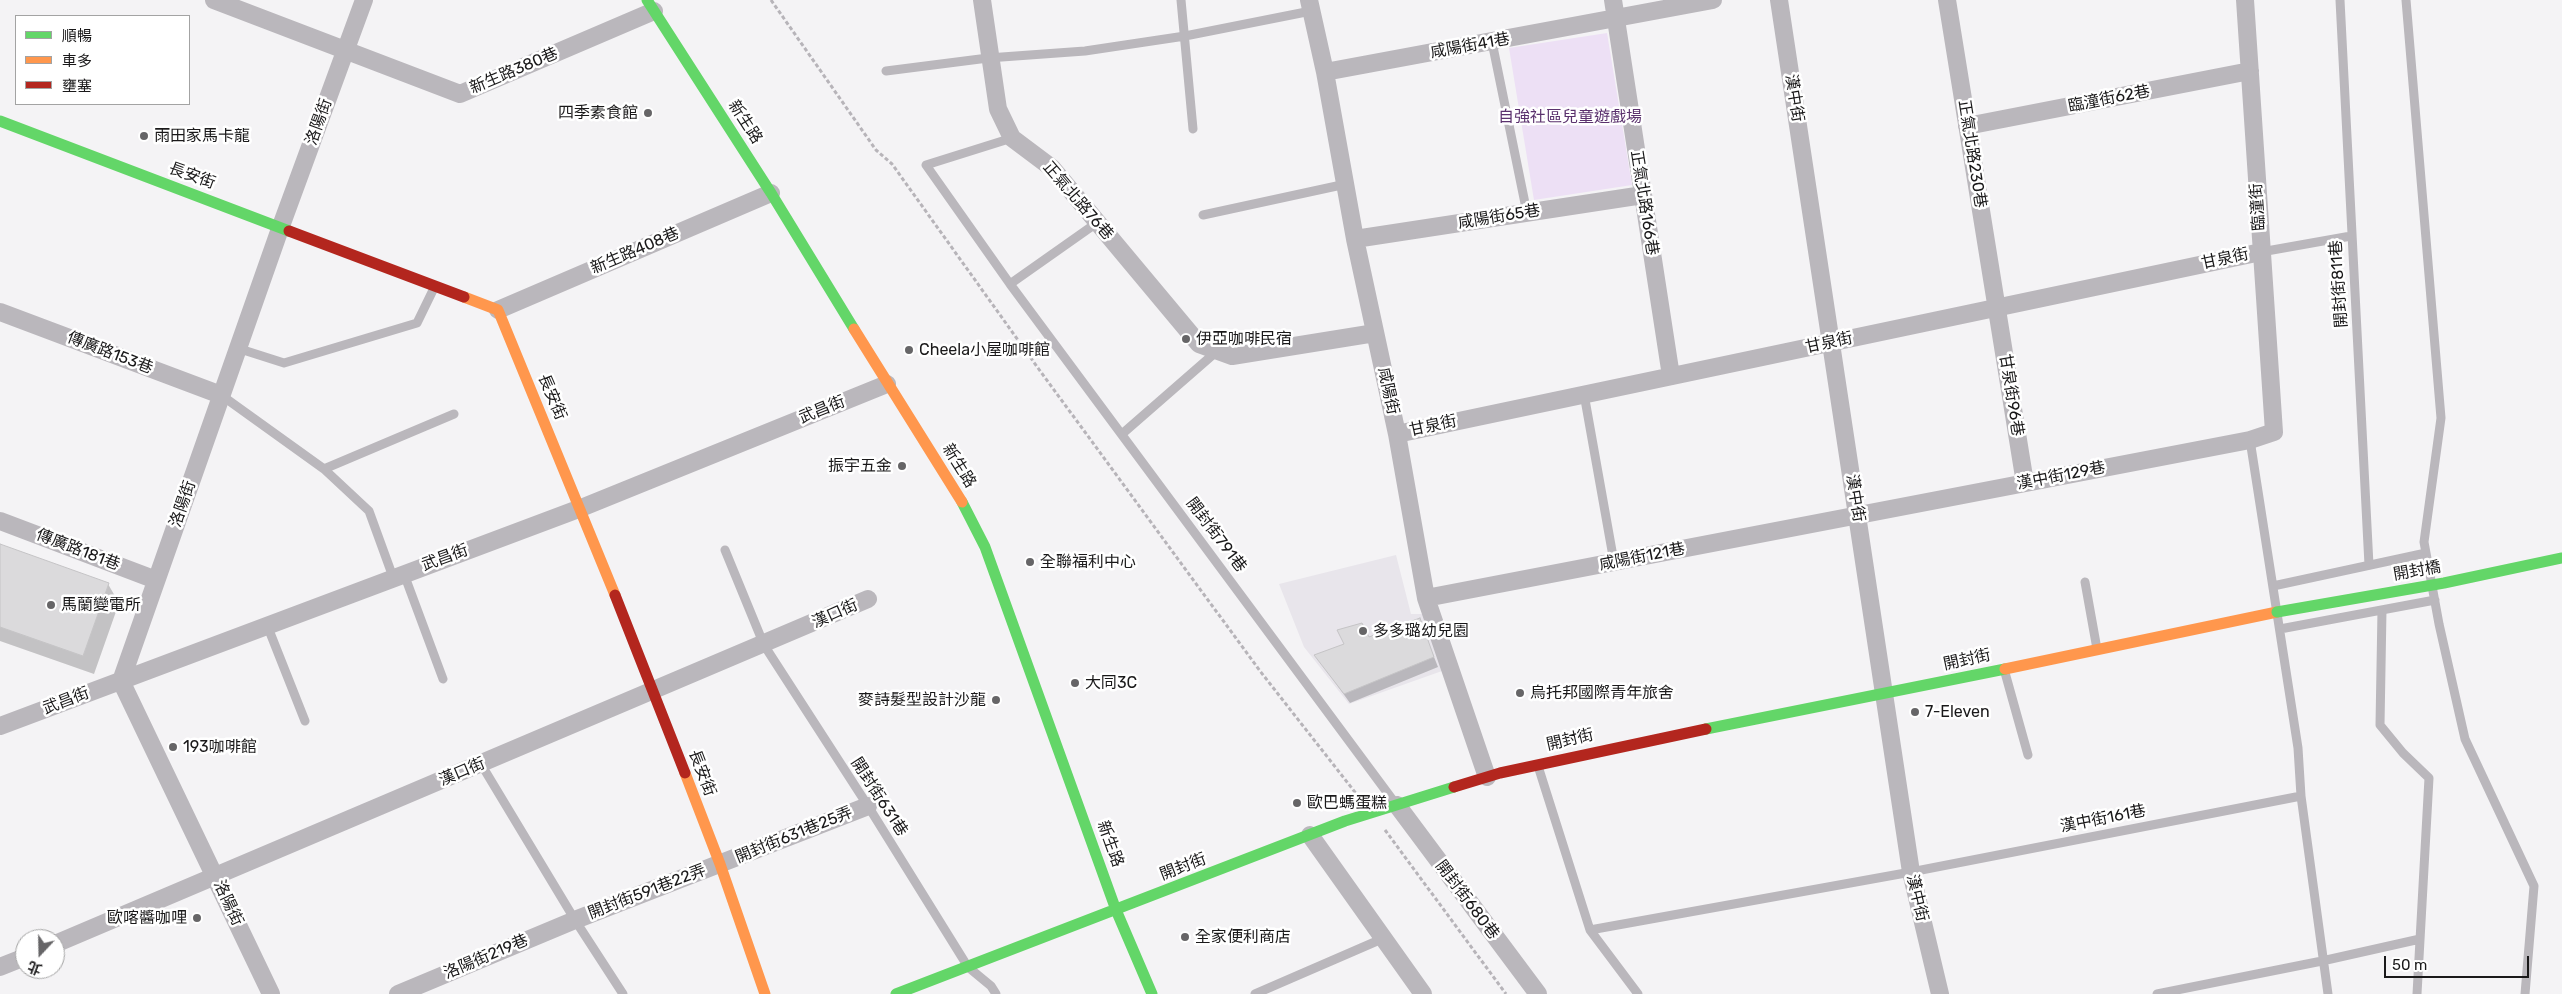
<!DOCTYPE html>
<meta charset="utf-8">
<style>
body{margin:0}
#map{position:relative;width:2562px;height:994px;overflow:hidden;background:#f4f3f5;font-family:Rubik,"Noto Sans TC",sans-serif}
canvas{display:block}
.legend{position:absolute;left:15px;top:15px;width:175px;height:90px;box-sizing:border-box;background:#fff;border:1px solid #a3a3a3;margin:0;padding:6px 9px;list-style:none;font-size:15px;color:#1a191a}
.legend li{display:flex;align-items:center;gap:10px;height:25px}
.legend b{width:25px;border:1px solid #a3a3a3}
.north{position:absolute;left:15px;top:929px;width:50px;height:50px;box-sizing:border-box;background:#fff;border:1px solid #a3a3a3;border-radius:50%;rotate:201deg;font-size:14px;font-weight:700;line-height:20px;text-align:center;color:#1a191a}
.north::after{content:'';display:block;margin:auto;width:18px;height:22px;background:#666567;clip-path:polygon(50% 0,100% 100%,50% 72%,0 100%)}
.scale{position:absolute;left:2384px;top:956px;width:145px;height:22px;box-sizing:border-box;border:2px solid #1a191a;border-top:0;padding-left:6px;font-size:15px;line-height:18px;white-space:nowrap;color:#1a191a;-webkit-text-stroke:4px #fff;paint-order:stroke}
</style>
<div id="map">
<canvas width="2562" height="994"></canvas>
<ul class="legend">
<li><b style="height:6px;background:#63d668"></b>順暢</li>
<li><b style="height:6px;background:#ff974d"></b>車多</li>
<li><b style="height:6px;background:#b3261e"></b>壅塞</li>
</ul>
<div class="north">北</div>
<div class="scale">50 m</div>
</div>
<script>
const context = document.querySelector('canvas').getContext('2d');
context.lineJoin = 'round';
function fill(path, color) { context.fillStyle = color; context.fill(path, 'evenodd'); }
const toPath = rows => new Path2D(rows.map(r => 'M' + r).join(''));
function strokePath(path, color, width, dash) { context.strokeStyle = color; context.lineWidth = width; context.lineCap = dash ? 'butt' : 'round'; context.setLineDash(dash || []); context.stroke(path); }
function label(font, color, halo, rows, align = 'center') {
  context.font = font + ' Rubik,"Noto Sans TC",sans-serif'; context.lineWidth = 5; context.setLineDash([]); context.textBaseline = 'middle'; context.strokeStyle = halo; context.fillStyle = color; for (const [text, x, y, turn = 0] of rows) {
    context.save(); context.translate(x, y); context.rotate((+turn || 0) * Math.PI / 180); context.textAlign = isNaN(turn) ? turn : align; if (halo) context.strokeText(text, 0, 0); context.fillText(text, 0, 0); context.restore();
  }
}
fill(toPath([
 [1396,555,1411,614,1423,614,1442,671,1349,704,1304,647,1279,584]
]), '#e8e5eb');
fill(toPath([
 [1607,33,1632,185,1534,200,1509,48]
]), '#ede0f5');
fill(toPath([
 [0,546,108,584,119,603,94,674,0,641],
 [1419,619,1438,667,1350,703,1316,656]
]), '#0003');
const building = toPath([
 [0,544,109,583,83,656,0,627,0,544],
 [1420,618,1434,657,1344,694,1314,655,1344,644,1337,630,1362,623,1369,637,1420,618]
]);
fill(building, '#dbdadc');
strokePath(building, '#c5c4c6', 1);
strokePath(toPath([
 [771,0,876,150,892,164,1038,368,1260,671,1358,796],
 [1385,830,1506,994]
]), '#b7b4b9', 3, [4, 2.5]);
strokePath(toPath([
 [1181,0,1193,129],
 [2340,0,2369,565],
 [2406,0,2441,418,2424,542,2439,624,2465,739,2534,886,2525,994],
 [1492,42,1527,213],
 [886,71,988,58,1085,51,1185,36,1311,11],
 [1012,138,926,165,1010,284,1395,803],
 [1203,215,1346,184],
 [2261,252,2351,236],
 [1010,284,1098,222],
 [237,348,284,363,417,323,435,286],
 [1584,394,1614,562],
 [221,395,324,469,369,511,393,577],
 [1122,434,1216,352],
 [2250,440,2298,748,2301,796,2328,994],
 [324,469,454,414],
 [725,550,764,645,868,806,968,967,991,986,996,994],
 [404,574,443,679],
 [2085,582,2097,649],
 [2273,586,2426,553],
 [2382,610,2380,725,2403,753,2429,778,2417,994],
 [267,625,305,721],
 [2280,629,2435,600],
 [2004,669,2028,755],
 [481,764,575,920,623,994],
 [1538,766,1590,930,1638,994],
 [1590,930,1911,872,2301,796],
 [1255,994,1384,938],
 [2157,994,2322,961,2420,939]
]), '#bab7bc', 9);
strokePath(toPath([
 [214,0,460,94,654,11],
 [982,0,998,109,1012,138,1052,168,1199,344,1232,356,1375,333],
 [1309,0,1325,72,1355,239,1397,434,1426,598,1487,777],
 [1613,0,1671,376],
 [1779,0,1911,872,1940,994],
 [1947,0,2025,483],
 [1325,72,1713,0],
 [1967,126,2250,71],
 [1355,239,1643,195],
 [498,310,771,193],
 [0,312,221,395],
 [1397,434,2261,252],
 [0,521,156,580],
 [1426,598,2250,440,2274,432,2245,0],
 [0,726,581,508,887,384],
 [1397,805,1538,994],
 [1310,835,1423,994],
 [55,944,868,599],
 [0,967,25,957],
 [271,994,121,681,281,226,364,0],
 [398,994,575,920,868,806]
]), '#bab7bc', 18);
strokePath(toPath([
 [647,0,771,193,854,329],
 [0,121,289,231],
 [962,502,985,547,1116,910,1152,994],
 [1706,729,2005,669],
 [896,994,1345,821,1454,787]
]), '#63d668', 11);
strokePath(toPath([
 [464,297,498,310,615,595],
 [854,329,962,502],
 [2005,669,2277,612],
 [685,773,720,864,765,994]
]), '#ff974d', 11);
strokePath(toPath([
 [289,231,464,297],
 [615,595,685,773],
 [1454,787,1500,773,1706,729]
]), '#b3261e', 11);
strokePath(toPath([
 [2277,612,2444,583,2562,558]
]), '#63d668', 11);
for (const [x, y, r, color] of [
 [648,113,5,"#666567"],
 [144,136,5,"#666567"],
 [1186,339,5,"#666567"],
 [909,350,5,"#666567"],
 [902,466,5,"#666567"],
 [1030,562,5,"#666567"],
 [51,605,5,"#666567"],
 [1363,631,5,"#666567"],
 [1075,683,5,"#666567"],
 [1520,693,5,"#666567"],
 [996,700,5,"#666567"],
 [1915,712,5,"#666567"],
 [173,747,5,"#666567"],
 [1297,803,5,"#666567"],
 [197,918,5,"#666567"],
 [1185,937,5,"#666567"]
]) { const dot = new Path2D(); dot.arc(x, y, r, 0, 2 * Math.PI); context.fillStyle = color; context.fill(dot); strokePath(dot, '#fff', 2); }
label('16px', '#1a191a', '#fff', [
 ["咸陽街41巷",1470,46,-10],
 ["新生路380巷",514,71,-23],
 ["漢中街",1794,98,81],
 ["臨潼街62巷",2109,99,-11],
 ["洛陽街",319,122,-70],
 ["新生路",745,122,57],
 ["正氣北路230巷",1972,154,81],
 ["長安街",192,176,20],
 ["正氣北路76巷",1078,201,49],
 ["正氣北路166巷",1644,203,81],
 ["臨潼街",2258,207,-94],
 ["咸陽街65巷",1499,217,-9],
 ["新生路408巷",635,251,-23],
 ["甘泉街",2225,259,-12],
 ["開封街811巷",2339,284,-94],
 ["甘泉街",1829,343,-12],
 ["傳廣路153巷",110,353,21],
 ["咸陽街",1388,391,78],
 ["甘泉街96巷",2011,395,81],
 ["長安街",552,397,67],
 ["武昌街",822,410,-22],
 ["甘泉街",1433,426,-12],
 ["新生路",959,466,58],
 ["漢中街129巷",2061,476,-11],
 ["漢中街",1855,498,81],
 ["洛陽街",183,504,-71],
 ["開封街791巷",1216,535,53],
 ["傳廣路181巷",78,550,21],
 ["咸陽街121巷",1642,557,-11],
 ["武昌街",445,558,-20],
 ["開封橋",2417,571,-10],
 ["漢口街",835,614,-24],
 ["開封街",1967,660,-12],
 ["武昌街",66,701,-21],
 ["開封街",1570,740,-13],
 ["漢口街",462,772,-23],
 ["長安街",702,773,69],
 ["開封街631巷",879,797,57],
 ["漢中街161巷",2103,819,-11],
 ["開封街631巷25弄",794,835,-22],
 ["新生路",1110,844,70],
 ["開封街",1183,867,-21],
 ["開封街591巷22弄",647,892,-21],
 ["漢中街",1917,898,77],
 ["開封街680巷",1467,900,53],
 ["洛陽街",228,903,65],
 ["洛陽街219巷",486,957,-23]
]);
label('16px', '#1a191a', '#fff', [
 ["四季素食館",638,113,"right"],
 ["雨田家馬卡龍",154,136],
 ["伊亞咖啡民宿",1196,339],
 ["Cheela小屋咖啡館",919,350],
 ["振宇五金",892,466,"right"],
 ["全聯福利中心",1040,562],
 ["馬蘭變電所",61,605],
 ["多多璐幼兒園",1373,631],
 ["大同3C",1085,683],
 ["烏托邦國際青年旅舍",1530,693],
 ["麥詩髮型設計沙龍",986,700,"right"],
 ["7-Eleven",1925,712],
 ["193咖啡館",183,747],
 ["歐巴螞蛋糕",1307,803],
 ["歐喀醬咖哩",187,918,"right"],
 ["全家便利商店",1195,937]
], 'left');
label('16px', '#5b326e', '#fff', [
 ["自強社區兒童遊戲場",1570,117]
]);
</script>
